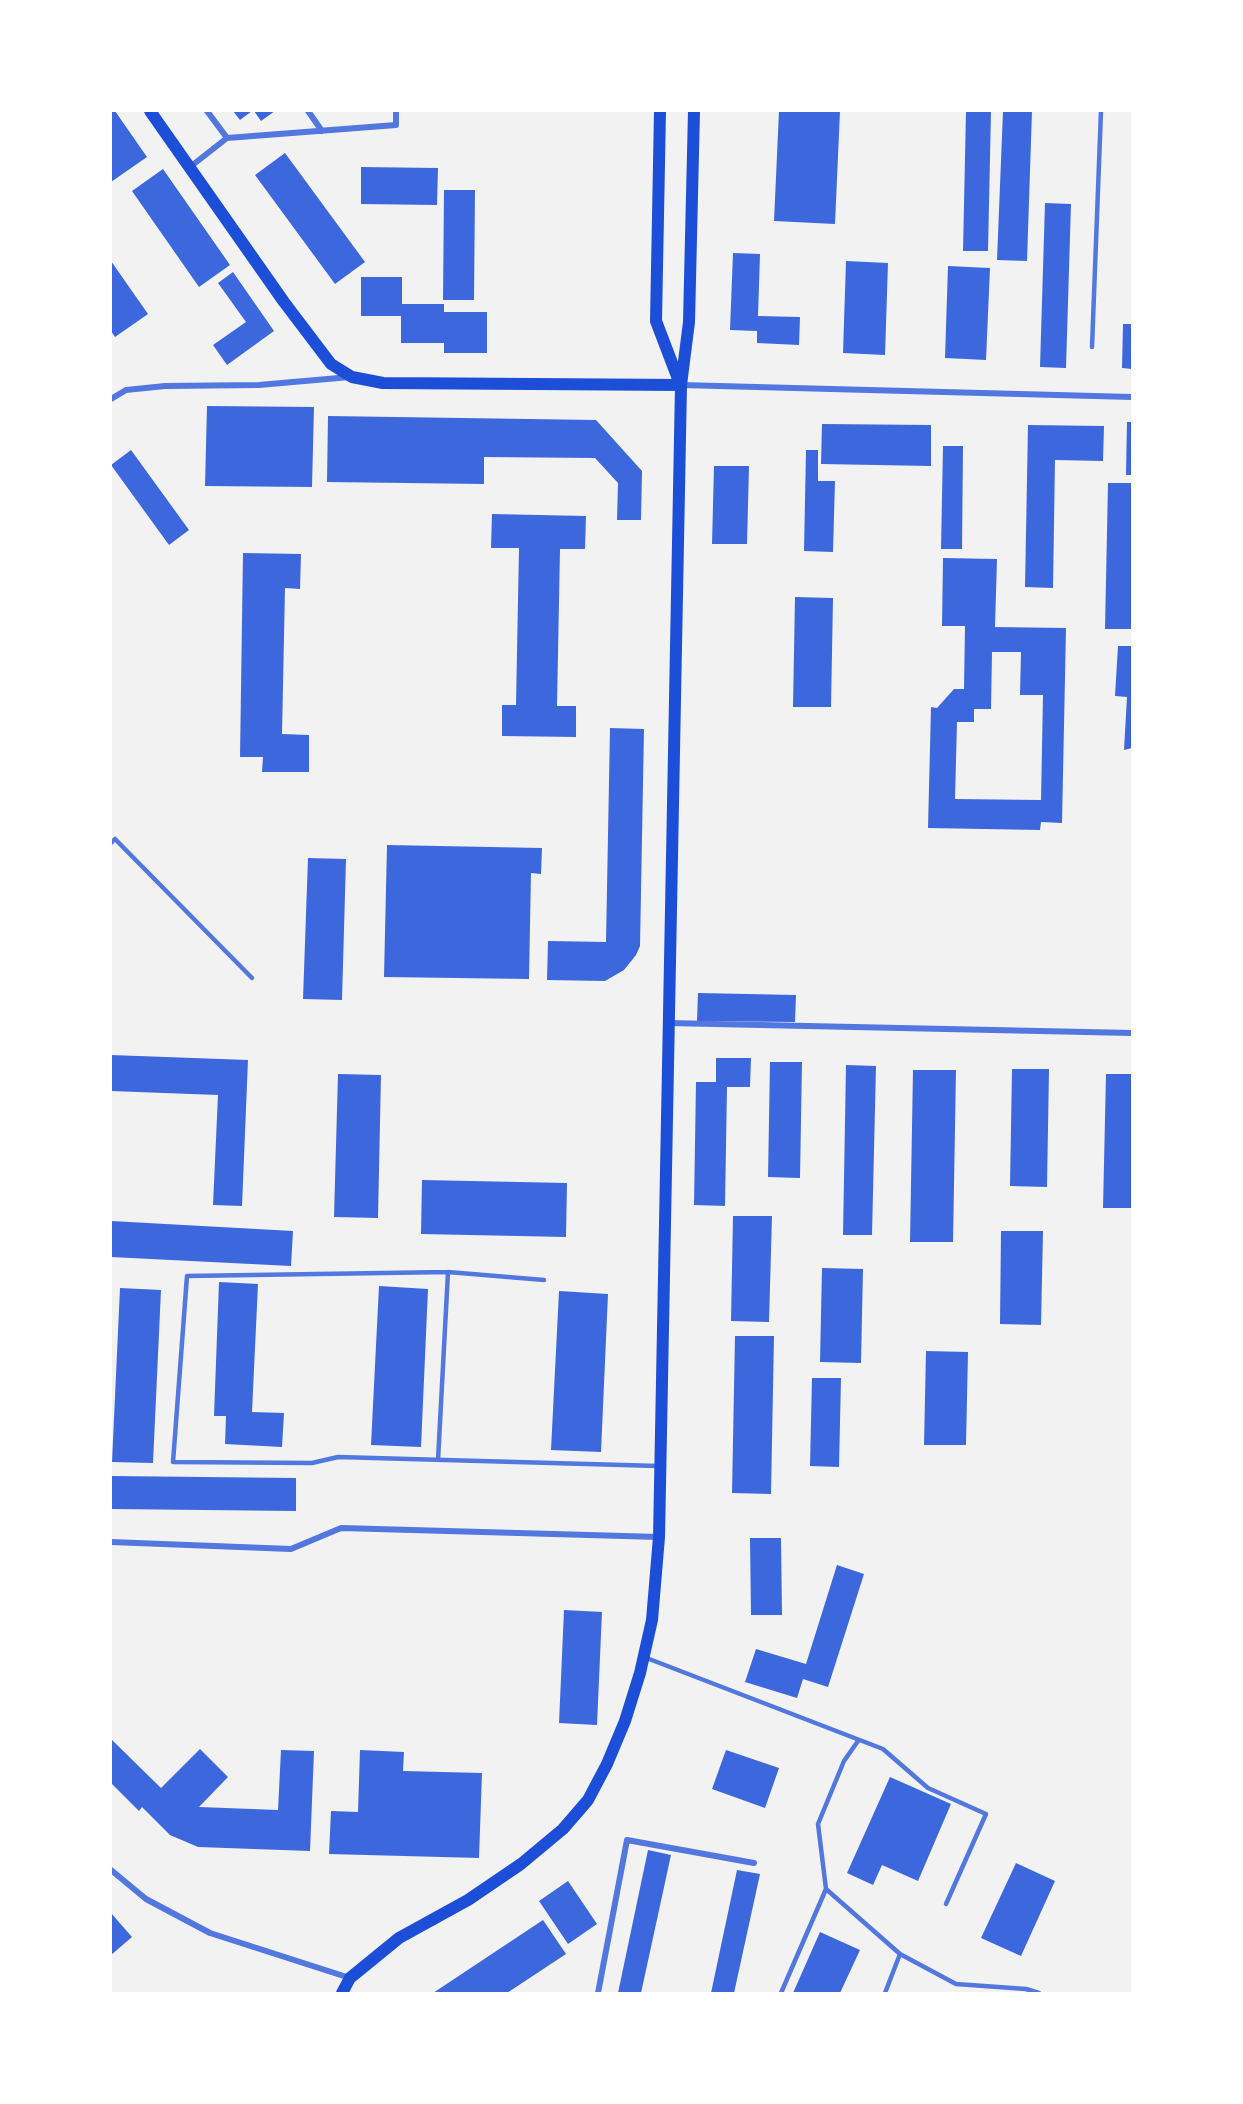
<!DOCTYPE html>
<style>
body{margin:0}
#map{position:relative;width:1243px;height:2104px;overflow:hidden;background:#f2f2f2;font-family:Overpass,sans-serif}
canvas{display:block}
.frame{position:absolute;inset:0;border:112px solid #fff;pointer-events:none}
</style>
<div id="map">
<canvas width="1243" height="2104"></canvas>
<div class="frame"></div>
</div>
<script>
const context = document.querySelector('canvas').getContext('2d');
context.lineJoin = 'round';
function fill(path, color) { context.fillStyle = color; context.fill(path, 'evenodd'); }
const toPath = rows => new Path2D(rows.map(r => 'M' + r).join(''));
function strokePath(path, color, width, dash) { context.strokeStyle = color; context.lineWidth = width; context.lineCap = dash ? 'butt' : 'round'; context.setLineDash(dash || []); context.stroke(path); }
fill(toPath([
 [111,111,115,111,147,157,111,182],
 [233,111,252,111,240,120],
 [254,111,275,111,261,121],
 [779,111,840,111,835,224,774,221],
 [966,111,991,111,988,251,963,251],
 [1003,111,1032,111,1027,261,997,260],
 [285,153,365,262,335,284,255,175],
 [361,167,438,168,437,205,361,204],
 [163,169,230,265,199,287,132,191],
 [444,190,475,190,474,300,443,300],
 [1045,203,1071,204,1066,368,1040,367],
 [733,253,760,254,758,316,800,317,799,345,757,343,757,331,730,330],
 [111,261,148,314,115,337,111,331],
 [846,261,888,263,885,355,843,353],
 [948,266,990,268,986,360,945,358],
 [233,272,274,331,227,365,213,345,246,322,218,283],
 [361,277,402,277,402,304,444,304,444,312,487,312,487,353,444,353,444,343,401,343,401,316,361,316],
 [1123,324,1132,324,1132,369,1122,368],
 [207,406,314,407,312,487,205,486],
 [328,416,596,420,642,471,641,520,617,520,618,483,595,458,484,457,484,484,327,482],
 [1127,422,1132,422,1132,475,1126,475],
 [822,424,931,425,931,466,821,464],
 [1028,425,1104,426,1103,461,1055,460,1053,588,1025,587],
 [943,446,963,446,962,549,941,549],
 [131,450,189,530,169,545,111,465],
 [806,450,818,450,818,481,835,481,833,552,804,551],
 [714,466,749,466,747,544,712,544],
 [1108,483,1132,483,1132,629,1105,629],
 [492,514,586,516,585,549,560,549,557,706,576,706,576,737,502,736,502,705,516,705,519,548,491,548],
 [243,553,301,554,300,589,285,588,282,734,309,735,309,772,262,772,263,757,240,757],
 [943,558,997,559,995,627,1066,628,1062,823,1041,822,1040,830,928,828,931,707,937,708,954,689,964,689,965,626,942,626],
 [992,652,1021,652,1020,695,1043,695,1041,800,955,799,957,722,974,722,974,709,991,709],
 [795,597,833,598,831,707,793,707],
 [1118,646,1132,646,1132,748,1124,750,1127,697,1115,696],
 [610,728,644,729,640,946,636,955,624,970,605,981,547,980,548,941,606,942],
 [387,845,542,848,541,874,531,873,529,979,384,977],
 [308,858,346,859,342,1000,303,999],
 [698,993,796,995,795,1022,697,1021],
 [111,1055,248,1060,242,1206,213,1205,218,1095,111,1091],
 [716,1058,751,1058,750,1087,727,1087,725,1206,694,1205,696,1082,716,1082],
 [770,1062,802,1062,800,1178,768,1177],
 [846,1065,876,1066,872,1235,843,1235],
 [1012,1069,1049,1069,1047,1187,1010,1186],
 [913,1070,956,1070,953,1242,910,1242],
 [338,1074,381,1075,378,1218,334,1217],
 [1106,1074,1132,1074,1132,1208,1103,1208],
 [422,1180,567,1183,566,1237,421,1234],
 [733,1216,772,1216,769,1322,731,1321],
 [111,1221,293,1231,291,1266,111,1257],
 [1001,1231,1043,1231,1041,1325,1000,1324],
 [822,1268,863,1269,861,1363,820,1362],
 [219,1282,258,1284,252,1412,284,1413,282,1447,225,1444,226,1416,214,1416],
 [379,1286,428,1289,421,1447,371,1445],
 [120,1288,161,1290,153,1463,112,1462],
 [559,1291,608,1294,601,1452,551,1450],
 [735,1336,774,1336,771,1494,732,1493],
 [926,1351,968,1352,966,1445,924,1445],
 [812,1378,841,1378,839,1467,810,1466],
 [111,1476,296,1478,296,1511,111,1509],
 [750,1538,781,1538,782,1615,751,1615],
 [837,1565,864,1574,828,1687,803,1679,797,1698,745,1682,756,1649,806,1664],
 [564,1610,602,1612,597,1725,559,1723],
 [111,1739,161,1788,200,1749,228,1777,199,1807,278,1810,281,1750,314,1751,310,1851,198,1847,170,1835,142,1807,139,1811,111,1783],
 [360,1750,404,1752,403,1771,482,1773,479,1858,329,1854,331,1811,358,1812],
 [726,1750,779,1768,765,1808,712,1789],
 [890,1777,951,1804,918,1881,882,1865,873,1885,847,1873],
 [648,1850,671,1855,641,1993,618,1993],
 [1016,1863,1055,1881,1021,1956,981,1938],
 [737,1870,760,1874,734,1993,711,1993],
 [568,1881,597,1924,568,1944,539,1901],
 [111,1913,132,1937,111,1955],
 [543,1920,566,1954,507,1993,433,1993],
 [820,1932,860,1950,840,1993,793,1993]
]), '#3d67dc');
strokePath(toPath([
 [1092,347,1101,111],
 [111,843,115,839,252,978],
 [448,1272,187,1276,173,1462,312,1463,338,1457,658,1466],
 [438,1460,448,1272,544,1280],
 [644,1657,883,1749,928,1788,986,1814,946,1904],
 [826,1889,900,1954,956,1984,1026,1989,1039,1993],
 [781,1993,826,1889,818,1824,844,1761,858,1741],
 [885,1993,900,1954]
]), '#5277de', 4.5);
strokePath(toPath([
 [207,111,227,138],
 [308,111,322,131],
 [190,167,227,138,396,125,396,111],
 [681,385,1132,397],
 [111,399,126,390,165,386,259,385,350,377],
 [668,1023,1132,1033],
 [111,1542,291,1549,341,1528,659,1537],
 [111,1870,146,1899,210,1933,350,1978],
 [598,1993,627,1840,754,1863]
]), '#5277de', 6);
strokePath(toPath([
 [150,111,284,302,331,364,352,377,383,383,681,385],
 [660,111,656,321,680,384],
 [342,1993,350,1978,399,1938,468,1900,521,1864,563,1829,588,1800,607,1764,625,1721,640,1673,652,1620,659,1537,681,385,689,322,694,111]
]), '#1d4ed8', 12);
</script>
